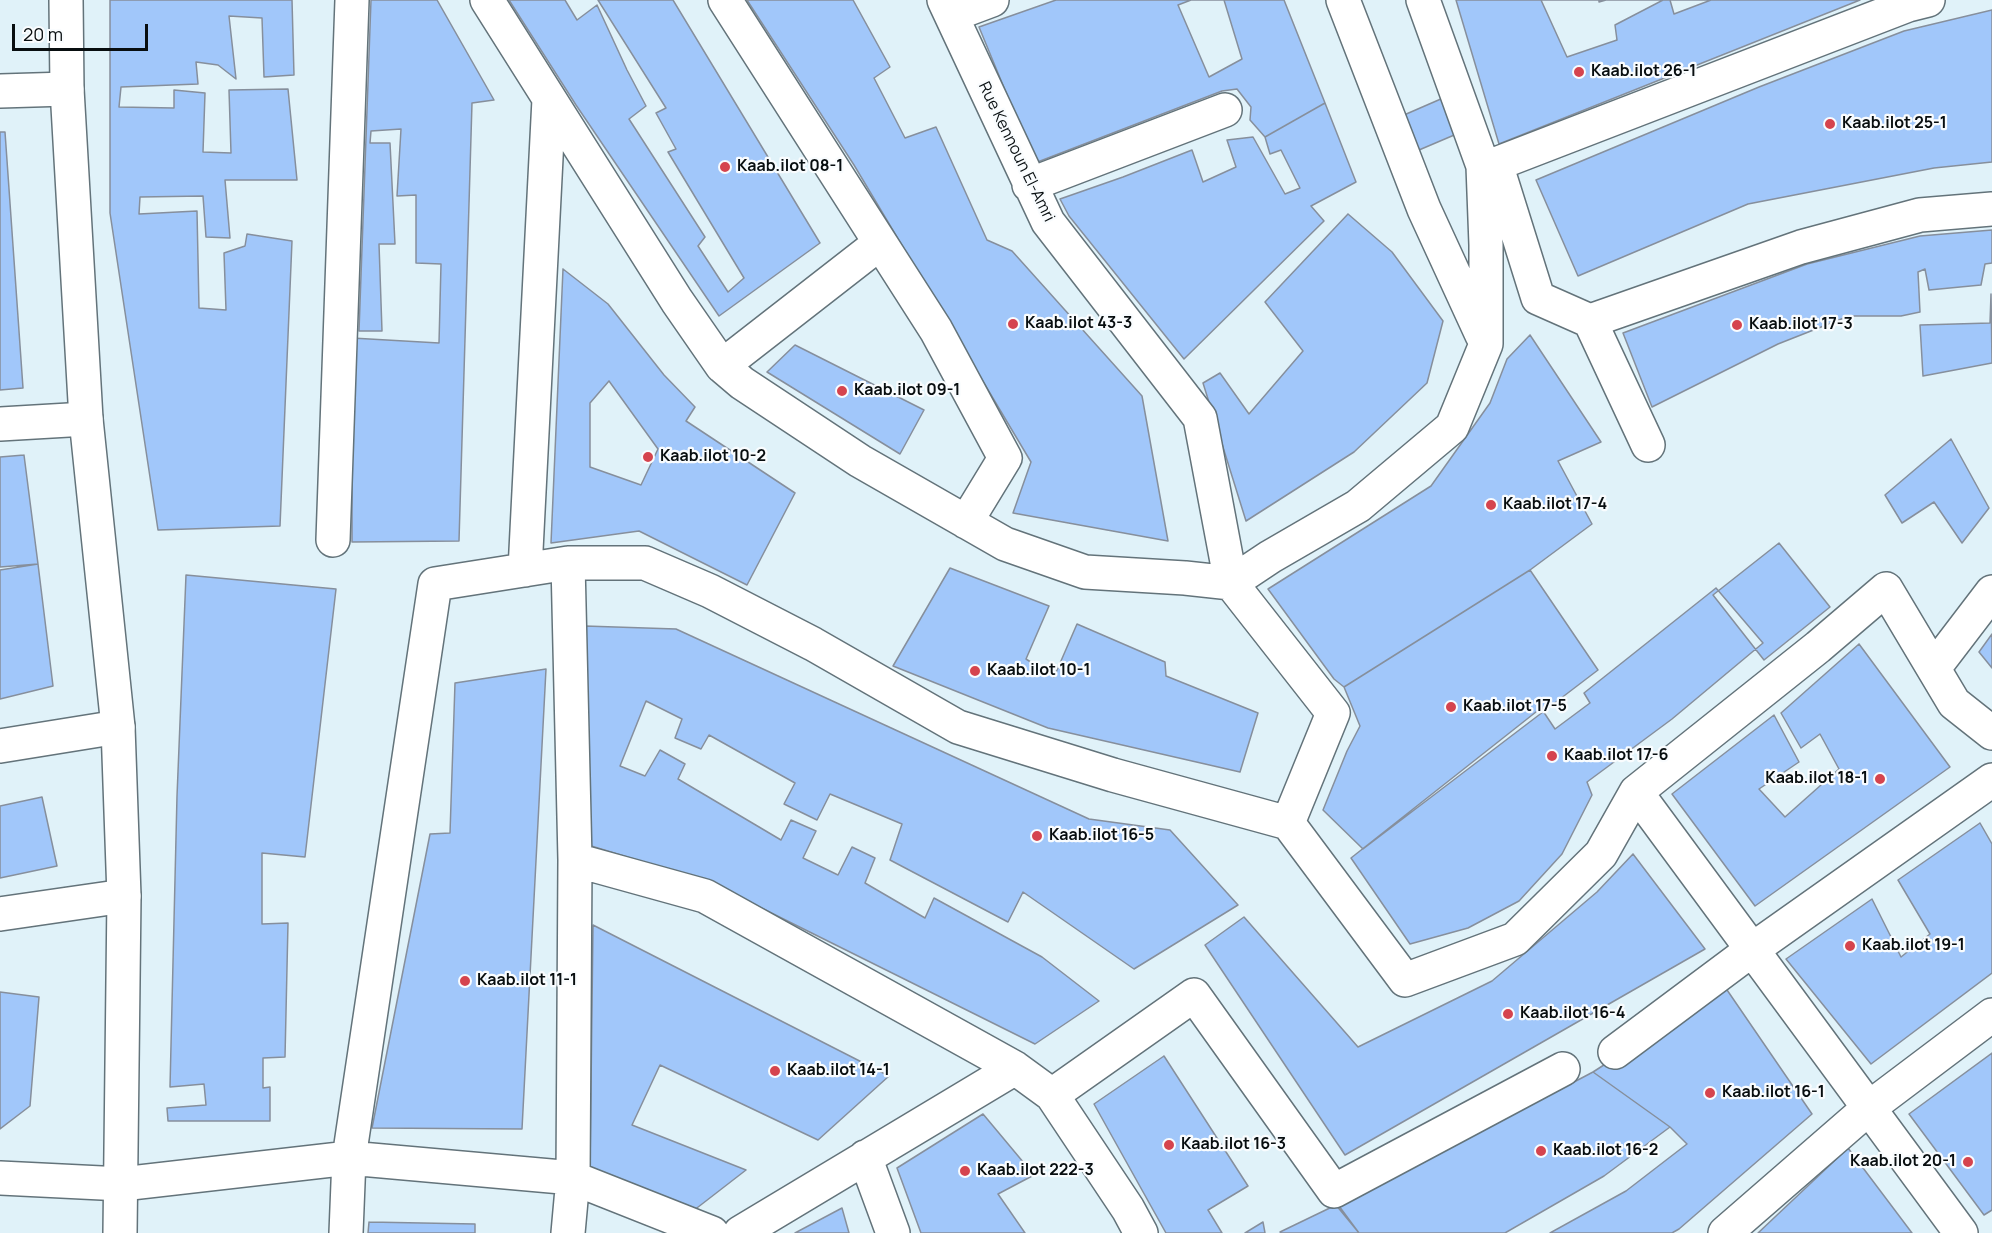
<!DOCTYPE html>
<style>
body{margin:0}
#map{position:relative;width:1992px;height:1233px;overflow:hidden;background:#e0f2f9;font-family:Manrope,sans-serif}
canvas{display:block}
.scale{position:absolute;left:12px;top:24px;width:136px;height:27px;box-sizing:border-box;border:3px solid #080e10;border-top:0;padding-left:8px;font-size:18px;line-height:21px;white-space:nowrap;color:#080e10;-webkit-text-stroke:4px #f9fcfe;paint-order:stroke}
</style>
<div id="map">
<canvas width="1992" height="1233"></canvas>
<div class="scale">20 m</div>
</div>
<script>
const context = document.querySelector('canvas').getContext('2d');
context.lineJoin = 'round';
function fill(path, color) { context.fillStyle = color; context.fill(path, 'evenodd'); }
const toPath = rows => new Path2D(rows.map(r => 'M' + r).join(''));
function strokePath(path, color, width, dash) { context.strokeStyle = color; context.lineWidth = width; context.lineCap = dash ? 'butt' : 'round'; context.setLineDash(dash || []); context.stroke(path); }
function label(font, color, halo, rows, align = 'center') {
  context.font = font + ' Manrope,sans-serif'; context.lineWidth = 4.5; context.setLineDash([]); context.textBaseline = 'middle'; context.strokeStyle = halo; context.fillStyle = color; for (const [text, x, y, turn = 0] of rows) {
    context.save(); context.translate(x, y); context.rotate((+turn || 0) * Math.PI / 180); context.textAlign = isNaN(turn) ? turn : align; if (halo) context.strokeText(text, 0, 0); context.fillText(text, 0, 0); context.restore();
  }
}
const building = toPath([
 [110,0,292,0,294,75,264,77,262,18,229,16,236,79,218,65,196,62,198,84,121,87,119,107,174,108,174,90,205,93,203,152,231,153,229,90,288,89,297,180,225,180,230,238,206,237,203,196,140,197,139,214,197,211,199,308,226,310,224,253,245,246,247,234,292,241,280,526,158,530,110,213,110,0],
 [371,0,437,0,494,100,472,103,459,541,352,542,352,338,439,343,441,264,416,263,416,195,397,196,401,129,371,131,370,143,390,143,395,244,379,244,382,331,359,331,371,0],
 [509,0,565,0,577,20,597,5,627,70,646,106,629,119,705,237,698,246,728,292,744,278,668,152,676,149,656,113,666,108,598,0,673,0,820,243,719,316,576,105,509,0],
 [747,0,853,0,890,67,874,78,905,138,936,127,987,240,1012,251,1142,396,1168,541,1013,513,1031,462,854,165,747,0],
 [1056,0,1284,0,1325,103,1265,137,1250,120,1251,107,1237,89,1222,91,1035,163,979,27,1056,0],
 [1191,0,1224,0,1242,59,1209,77,1178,5,1191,0],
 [1456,0,1860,0,1499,144,1456,0],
 [1541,0,1599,0,1599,2,1606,0,1663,0,1615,25,1617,40,1567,57,1541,0],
 [1670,0,1711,0,1674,14,1670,0],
 [1992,10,1992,162,1934,168,1748,204,1578,276,1536,180,1759,87,1904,31,1992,10],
 [1450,95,1466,130,1419,150,1404,115,1450,95],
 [1325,103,1356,182,1311,206,1324,221,1184,359,1069,216,1060,199,1123,177,1192,150,1203,182,1236,167,1227,140,1253,137,1285,194,1300,188,1281,150,1270,154,1265,137,1325,103],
 [0,132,5,132,23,388,0,390,0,132],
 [1348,214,1392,252,1443,321,1427,383,1354,452,1246,521,1203,383,1220,373,1249,414,1303,351,1265,302,1348,214],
 [1992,230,1992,263,1985,264,1981,285,1929,290,1925,269,1918,272,1920,312,1901,316,1849,316,1778,344,1652,407,1623,333,1807,264,1920,236,1992,230],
 [563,269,608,304,664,375,695,407,686,421,795,493,747,585,639,531,551,543,563,269],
 [1991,294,1992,363,1923,376,1920,325,1990,323,1991,294],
 [1530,335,1601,442,1558,461,1592,524,1530,570,1344,687,1334,679,1268,589,1431,486,1490,403,1507,359,1530,335],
 [795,345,924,410,900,454,767,372,795,345],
 [609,381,658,449,641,485,590,467,590,403,609,381],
 [1951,439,1989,508,1962,543,1934,502,1902,523,1885,495,1951,439],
 [24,455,38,564,0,567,0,457,24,455],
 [1779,543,1830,607,1764,660,1713,595,1779,543],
 [38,564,53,686,0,699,0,570,38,564],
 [950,568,1049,606,1026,659,1054,677,1077,624,1165,662,1166,676,1258,713,1240,772,1048,728,893,666,950,568],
 [1530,570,1598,670,1363,849,1323,810,1347,751,1360,726,1344,687,1530,570],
 [186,575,336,589,305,857,262,853,262,924,288,923,285,1057,263,1058,263,1088,270,1087,270,1121,168,1121,167,1108,206,1105,204,1084,170,1087,177,796,186,575],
 [1716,588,1763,643,1672,719,1587,782,1592,795,1562,854,1519,901,1468,928,1410,944,1351,858,1541,708,1555,729,1590,703,1584,693,1716,588],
 [585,626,676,629,1089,819,1170,830,1238,905,1134,969,1023,892,1008,922,890,860,902,824,830,794,817,820,784,804,795,783,709,735,701,749,675,738,682,719,646,701,620,766,645,776,660,750,685,764,678,779,781,840,791,820,816,831,803,858,838,875,852,847,875,858,865,883,925,918,934,898,1042,957,1099,1001,1035,1044,709,882,588,845,585,626],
 [1992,634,1992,668,1979,652,1992,634],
 [1859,644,1950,767,1755,906,1672,794,1774,715,1799,762,1759,789,1785,817,1839,769,1820,734,1801,748,1781,713,1859,644],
 [546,669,522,1129,372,1128,430,834,450,833,455,683,546,669],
 [42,797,57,866,0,878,0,806,42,797],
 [1980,823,1992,844,1992,973,1871,1064,1786,959,1872,899,1901,957,1930,934,1898,880,1980,823],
 [1633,854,1705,949,1345,1155,1205,945,1244,917,1358,1047,1492,981,1597,892,1633,854],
 [593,925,889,1076,818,1140,660,1065,632,1125,746,1170,693,1211,590,1170,593,925],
 [1725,987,1812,1114,1679,1229,1672,1233,1550,1233,1626,1191,1687,1144,1670,1127,1593,1072,1725,987],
 [0,992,39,997,30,1106,0,1129,0,992],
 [1992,1053,1992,1210,1984,1215,1909,1114,1992,1053],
 [1164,1056,1248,1186,1208,1210,1222,1233,1166,1233,1094,1104,1164,1056],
 [1593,1072,1670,1127,1604,1176,1505,1233,1359,1233,1339,1206,1593,1072],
 [983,1114,1034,1175,998,1194,1025,1233,921,1233,897,1168,983,1114],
 [1848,1148,1912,1233,1758,1233,1848,1148],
 [1336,1205,1359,1233,1281,1233,1280,1232,1336,1205],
 [842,1208,849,1233,795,1233,842,1208],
 [369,1222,475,1224,475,1233,368,1233,369,1222],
 [1263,1222,1265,1233,1245,1233,1263,1222]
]);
fill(building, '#a1c7fa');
strokePath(building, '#868f9c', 1.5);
const street = toPath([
 [487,0,677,301,722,366,742,383,860,461,1005,544,1085,572,1185,578,1231,583,1270,557,1358,506,1452,427,1486,344,1486,245,1483,166,1423,0],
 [725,0,936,330,1005,458,966,522],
 [944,0,1048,222,1200,418,1231,583,1333,713,1288,823,1405,980,1515,939,1601,854,1636,792,1818,647,1886,589,1954,703,1992,733],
 [1343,0,1424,209,1482,335],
 [952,15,992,0],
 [0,91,67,89],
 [1496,164,1538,298,1590,321,1648,445],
 [1483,166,1496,164,1908,5,1928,0],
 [1029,185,1225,110],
 [1590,321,1801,247,1920,215,1992,209],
 [722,366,880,243],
 [0,424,86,419],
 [333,540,352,0],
 [568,563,575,860,573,1178,568,1233],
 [525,570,549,99],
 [1934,668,1992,592],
 [0,746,118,727],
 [1636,792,1961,1233],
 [575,860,705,896,1015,1068,1052,1095,1128,1209,1141,1233],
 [0,914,124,896],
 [1615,1052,1753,949,1992,780],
 [1052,1095,1194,995,1334,1191,1563,1069],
 [865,1157,893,1233],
 [0,1178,122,1184,349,1158,573,1178,712,1233],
 [346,1233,349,1158,435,584,568,563,645,563,710,591,813,644,958,727,1113,775,1288,823],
 [740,1233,1015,1068],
 [1725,1233,1870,1107,1992,1015]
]);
const secondary = toPath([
 [66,0,67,89,86,419,118,727,124,896,120,1233]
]);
strokePath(street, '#63737a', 36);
strokePath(secondary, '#63737a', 36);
strokePath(street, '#fff', 33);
strokePath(secondary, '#fff', 33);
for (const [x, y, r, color] of [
 [1579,72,6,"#d5444e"],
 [1830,124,6,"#d5444e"],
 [725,167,6,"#d5444e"],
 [1013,324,6,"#d5444e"],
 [1737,325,6,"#d5444e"],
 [842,391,6,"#d5444e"],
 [648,457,6,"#d5444e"],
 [1491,505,6,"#d5444e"],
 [975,671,6,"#d5444e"],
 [1451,707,6,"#d5444e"],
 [1552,756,6,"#d5444e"],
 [1880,779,6,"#d5444e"],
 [1037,836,6,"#d5444e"],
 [1850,946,6,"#d5444e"],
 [465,981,6,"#d5444e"],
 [1508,1014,6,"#d5444e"],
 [775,1071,6,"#d5444e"],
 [1710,1093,6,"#d5444e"],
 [1169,1145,6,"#d5444e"],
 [1541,1151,6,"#d5444e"],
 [1968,1162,6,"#d5444e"],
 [965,1171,6,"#d5444e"]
]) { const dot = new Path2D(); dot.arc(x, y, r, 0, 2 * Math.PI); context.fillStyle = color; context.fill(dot); strokePath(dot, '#f9fcfe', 2); }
label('bold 16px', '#080e10', '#f9fcfe', [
 ["Kaab.ilot 26-1",1591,72],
 ["Kaab.ilot 25-1",1842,124],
 ["Kaab.ilot 08-1",737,167],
 ["Kaab.ilot 43-3",1025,324],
 ["Kaab.ilot 17-3",1749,325],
 ["Kaab.ilot 09-1",854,391],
 ["Kaab.ilot 10-2",660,457],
 ["Kaab.ilot 17-4",1503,505],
 ["Kaab.ilot 10-1",987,671],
 ["Kaab.ilot 17-5",1463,707],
 ["Kaab.ilot 17-6",1564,756],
 ["Kaab.ilot 18-1",1868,779,"right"],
 ["Kaab.ilot 16-5",1049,836],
 ["Kaab.ilot 19-1",1862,946],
 ["Kaab.ilot 11-1",477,981],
 ["Kaab.ilot 16-4",1520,1014],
 ["Kaab.ilot 14-1",787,1071],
 ["Kaab.ilot 16-1",1722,1093],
 ["Kaab.ilot 16-3",1181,1145],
 ["Kaab.ilot 16-2",1553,1151],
 ["Kaab.ilot 20-1",1956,1162,"right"],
 ["Kaab.ilot 222-3",977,1171]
], 'left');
label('16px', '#080e10', '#f9fcfe', [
 ["Rue Kennoun El-Amri",1016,152,64]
]);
</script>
